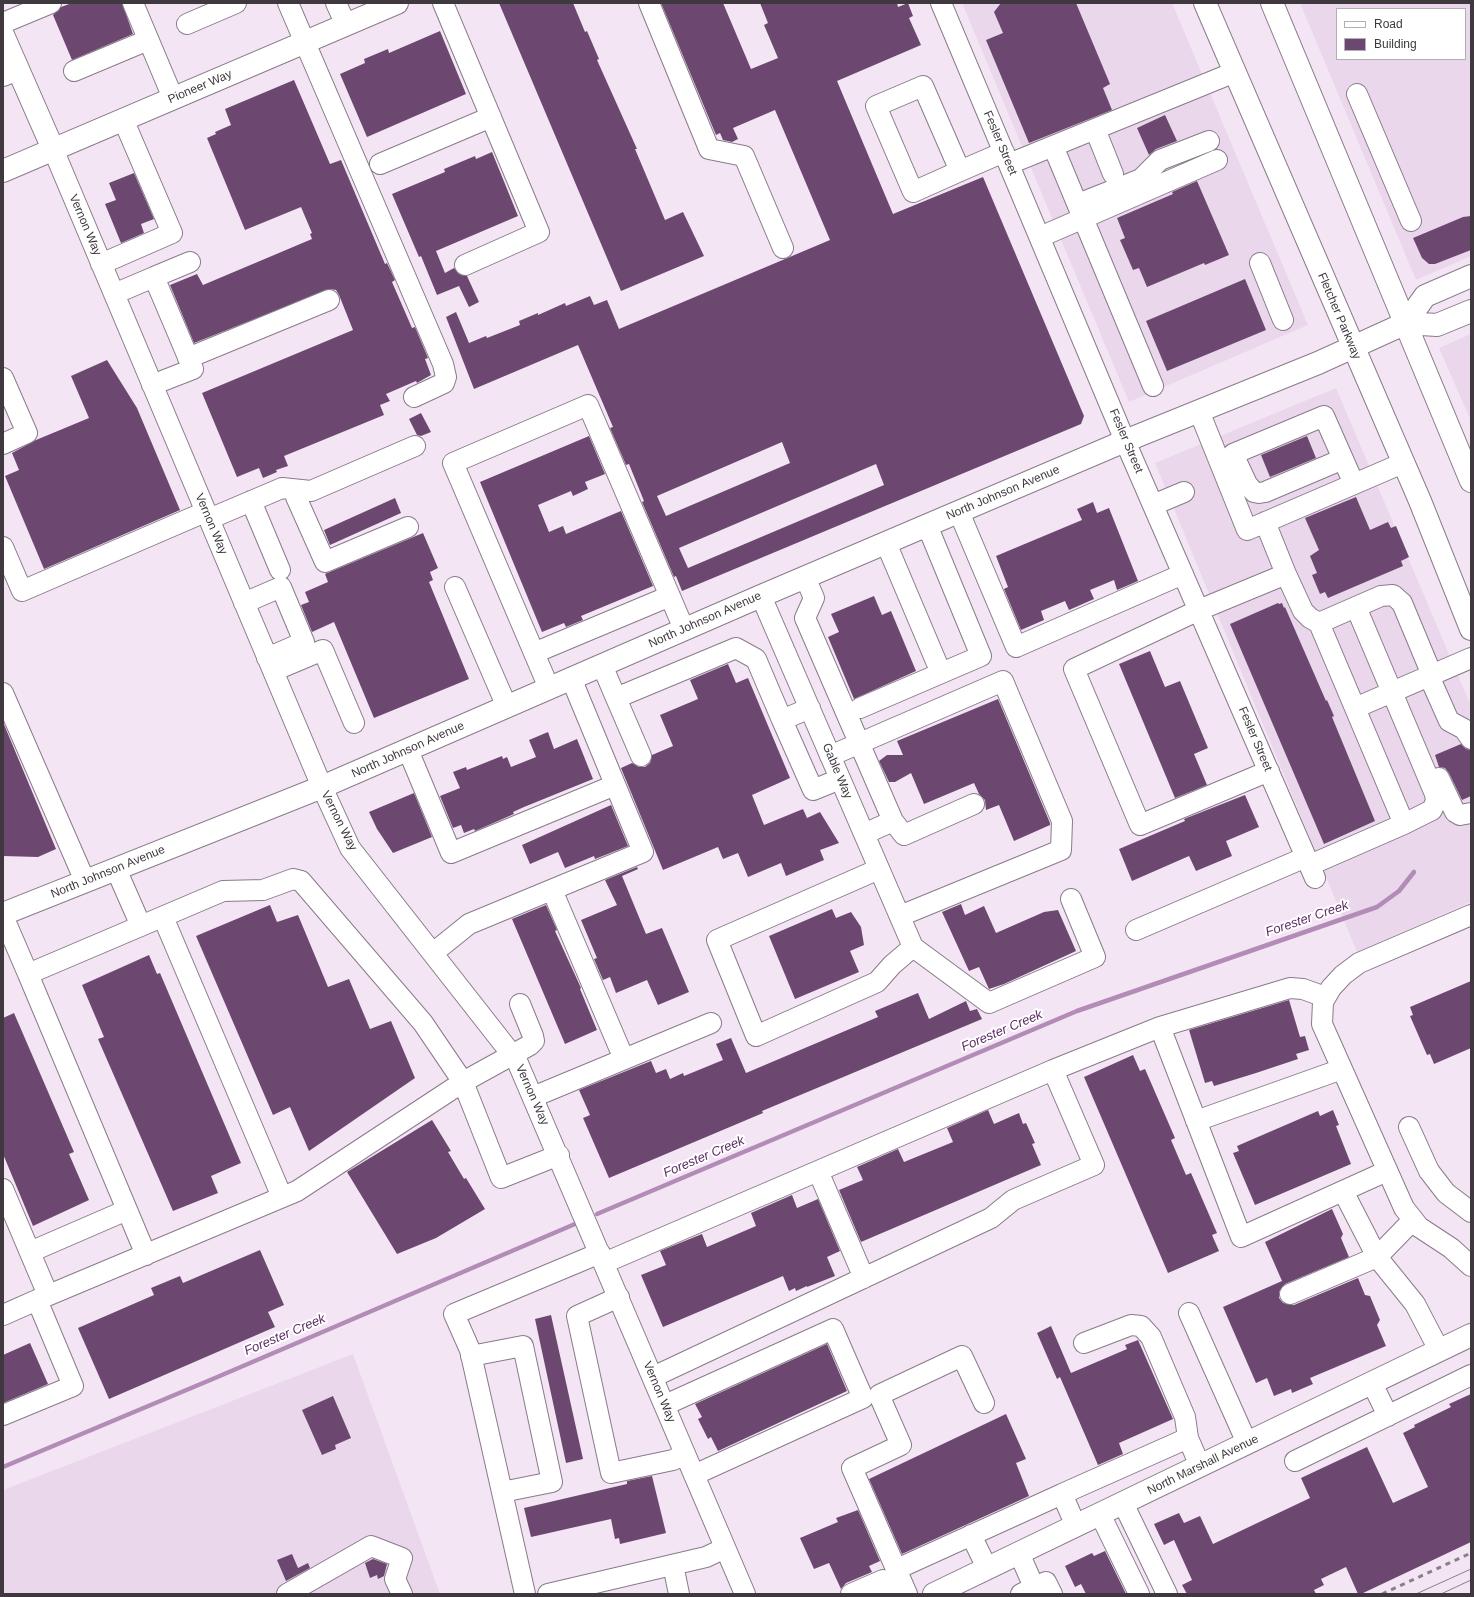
<!DOCTYPE html>
<style>
body{margin:0}
#map{position:relative;width:1474px;height:1597px;overflow:hidden;background:#f4e5f5;font-family:Arial,sans-serif}
canvas{display:block}
.frame{position:absolute;inset:0;border:4px solid #3f393f;pointer-events:none}
.legend{position:absolute;left:1336px;top:8px;width:130px;height:52px;box-sizing:border-box;background:#fff;border:1px solid #b2b0b2;margin:0;padding:5px 7px;list-style:none;font-size:12px;color:#3f393f}
.legend li{display:flex;align-items:center;gap:8px;height:20px}
.legend b{width:20px;border:1px solid #b2b0b2}
</style>
<div id="map">
<canvas width="1474" height="1597"></canvas>
<div class="frame"></div>
<ul class="legend">
<li><b style="height:5px;background:#fff"></b>Road</li>
<li><b style="height:11px;background:#6c4871"></b>Building</li>
</ul>
</div>
<script>
const context = document.querySelector('canvas').getContext('2d');
context.lineJoin = 'round';
function fill(path, color) { context.fillStyle = color; context.fill(path, 'evenodd'); }
const toPath = rows => new Path2D(rows.map(r => 'M' + r).join(''));
function strokePath(path, color, width, dash) { context.strokeStyle = color; context.lineWidth = width; context.lineCap = dash ? 'butt' : 'round'; context.setLineDash(dash || []); context.stroke(path); }
function label(font, color, halo, rows, align = 'center') {
  context.font = font + ' Arial,sans-serif'; context.lineWidth = 4; context.setLineDash([]); context.textBaseline = 'middle'; context.strokeStyle = halo; context.fillStyle = color; for (const [text, x, y, turn = 0] of rows) {
    context.save(); context.translate(x, y); context.rotate((+turn || 0) * Math.PI / 180); context.textAlign = isNaN(turn) ? turn : align; if (halo) context.strokeText(text, 0, 0); context.fillText(text, 0, 0); context.restore();
  }
}
fill(toPath([
 [962,3,1172,3,1308,325,1129,402],
 [1300,3,1471,3,1471,256,1416,280],
 [1337,9,1465,9,1465,59,1337,59],
 [1471,334,1471,421,1439,348],
 [1336,388,1471,706,1471,902,1357,952,1155,463],
 [353,1354,440,1594,3,1594,3,1490]
]), '#ead7ec');
strokePath(toPath([
 [597,1214,1077,1011,1377,907,1399,891,1414,872],
 [3,1467,215,1378,575,1224]
]), '#b38bb7', 4.5);
fill(toPath([
 [72,3,122,3,133,34,72,60,53,15,61,7],
 [499,3,573,3,585,32,587,31,599,59,597,60,637,149,635,149,665,220,683,212,704,256,621,291],
 [661,3,723,3,751,69,778,58,764,25,768,23,760,3,897,3,898,7,908,3,913,16,909,18,921,45,837,81,893,214,983,177,1084,416,1081,424,682,591,676,576,674,577,642,502,644,501,629,464,626,465,610,428,613,427,578,345,474,389,446,317,456,312,469,343,486,336,487,338,520,325,519,321,538,313,538,315,565,303,566,306,590,296,594,305,607,300,619,329,830,240,775,110,733,128,738,139,732,142,723,140,720,133,716,135],
 [782,442,790,463,666,516,657,496],
 [876,464,884,485,688,568,679,548],
 [1001,3,1076,3,1110,84,1103,88,1112,110,1029,143,986,40,1003,33,994,12],
 [440,31,466,94,367,137,340,74,365,63,364,59,388,49,389,53],
 [294,80,330,164,341,160,385,264,387,263,395,280,392,282,412,328,415,327,428,358,425,359,431,375,417,383,416,381,386,394,390,401,380,405,384,415,284,456,288,466,276,470,277,472,263,478,259,468,237,477,202,393,353,330,339,295,336,290,330,289,194,343,170,285,197,274,203,285,312,239,310,234,312,233,301,207,245,230,207,138,216,134,215,132,231,125,225,109],
 [1165,115,1177,141,1156,149,1149,155,1137,128],
 [492,152,518,216,436,251,445,273,454,268,459,274,467,276,479,302,469,307,459,286,437,295,421,256,419,257,392,194,445,172,444,169,475,156,476,159],
 [134,173,154,219,141,224,144,233,121,243,105,204,116,200,109,183],
 [1197,181,1229,255,1205,265,1204,263,1147,287,1139,268,1133,270,1120,240,1125,238,1117,218,1173,194,1172,192],
 [1471,216,1471,250,1435,264,1429,264,1422,258,1413,238,1463,217],
 [1245,279,1266,330,1167,371,1146,321],
 [107,360,137,408,180,510,44,569,5,476,19,470,12,453,36,440,89,418,71,376],
 [421,413,431,432,421,436,417,435,409,419],
 [589,436,605,474,585,482,588,489,573,496,571,491,538,505,549,532,563,526,566,534,621,511,653,586,581,616,583,620,566,627,564,623,542,632,480,482],
 [1307,436,1316,458,1270,477,1261,455],
 [1356,497,1370,530,1388,522,1391,528,1396,526,1409,557,1401,561,1403,566,1328,598,1325,592,1320,594,1312,575,1317,573,1310,556,1319,550,1305,518],
 [395,498,401,513,330,545,324,530],
 [1093,502,1097,513,1109,508,1138,581,1117,590,1114,580,1090,590,1094,599,1069,610,1065,601,1041,611,1044,620,1021,630,1004,589,1008,587,996,556,1082,520,1077,509],
 [423,533,438,568,430,572,433,580,429,582,469,679,374,718,334,622,312,632,301,605,309,602,305,592,328,582,325,574],
 [874,596,882,615,891,611,916,671,854,699,828,637,839,632,831,614],
 [1278,603,1279,604,1282,603,1284,608,1285,607,1326,701,1327,700,1334,716,1332,717,1375,821,1324,844,1230,624],
 [1150,651,1165,687,1180,681,1208,748,1194,754,1207,785,1175,798,1119,664],
 [728,664,736,683,748,678,790,778,752,795,764,825,803,809,807,818,820,812,839,843,820,850,824,860,786,876,781,863,748,877,738,853,723,859,718,847,663,870,621,768,632,763,639,767,645,767,650,763,652,755,673,746,660,715,698,699,690,680],
 [998,699,1050,823,1050,825,1014,841,999,805,986,810,985,800,979,794,974,783,924,804,911,773,895,782,889,782,879,761,887,755,903,755,897,741],
 [3,722,56,849,38,857,3,856],
 [548,732,554,749,577,739,593,779,524,807,513,812,514,814,475,831,474,829,464,833,461,825,453,828,440,796,460,788,453,772,466,767,467,770,502,756,503,759,507,757,511,767,536,757,529,740],
 [1461,744,1466,749,1471,750,1471,796,1462,800,1449,773,1445,768,1439,767,1435,755],
 [414,793,432,837,393,853,377,829,369,812],
 [1245,795,1259,827,1226,841,1232,856,1196,871,1189,856,1132,881,1119,849,1185,821,1184,819],
 [611,805,628,846,595,859,594,856,565,868,558,852,530,864,522,845],
 [637,867,638,869,622,876,646,934,662,928,689,992,658,1005,647,980,616,993,610,977,603,980,594,959,597,958,581,920,617,905,605,880],
 [961,904,965,915,984,906,996,933,1044,912,1058,910,1076,951,1004,984,989,989,979,967,969,971,942,912],
 [270,905,277,922,298,915,328,987,349,979,370,1029,391,1021,415,1078,309,1151,290,1107,273,1115,196,936],
 [546,905,557,930,555,931,581,988,580,989,597,1030,565,1044,512,919],
 [832,909,836,918,851,912,861,927,864,945,850,951,859,972,795,999,769,936],
 [149,955,157,974,160,973,241,1163,211,1176,218,1193,173,1211,98,1039,104,1037,82,985],
 [1471,981,1471,1048,1434,1064,1430,1054,1427,1055,1410,1016,1413,1015,1410,1007],
 [918,993,929,1019,966,1001,970,1011,977,1009,982,1019,762,1111,763,1113,609,1178,583,1118,590,1115,579,1090,651,1061,656,1073,666,1069,670,1079,683,1073,684,1076,723,1060,716,1044,731,1038,746,1073,878,1017,875,1011],
 [1289,1000,1300,1037,1305,1036,1309,1050,1296,1054,1298,1059,1256,1073,1214,1086,1212,1081,1205,1083,1189,1030],
 [14,1013,74,1152,69,1154,89,1200,33,1226,3,1154,3,1018],
 [1133,1055,1140,1071,1145,1069,1175,1138,1171,1140,1186,1175,1191,1173,1217,1233,1212,1235,1219,1251,1168,1273,1084,1077],
 [988,1110,994,1124,1019,1113,1023,1124,1026,1123,1035,1143,1032,1144,1041,1165,861,1242,839,1190,863,1180,857,1167,898,1149,904,1162,953,1142,947,1128],
 [1333,1110,1339,1125,1336,1126,1351,1164,1255,1205,1233,1153,1239,1151,1237,1146,1318,1111,1320,1116],
 [432,1120,451,1151,448,1152,464,1179,466,1178,485,1209,436,1238,397,1254,347,1172],
 [792,1195,797,1208,818,1199,840,1251,827,1257,835,1276,807,1287,807,1286,796,1291,795,1288,789,1291,783,1276,663,1327,641,1275,666,1265,660,1251,702,1234,707,1247,756,1226,751,1213],
 [1332,1209,1343,1234,1341,1238,1349,1257,1285,1284,1279,1292,1279,1298,1283,1303,1294,1305,1358,1278,1365,1295,1370,1296,1380,1320,1377,1325,1386,1346,1310,1378,1313,1384,1292,1393,1291,1389,1274,1396,1267,1378,1256,1383,1223,1307,1282,1281,1265,1242],
 [260,1250,284,1305,268,1312,275,1327,109,1399,78,1328,154,1295,151,1288,180,1276,183,1283],
 [551,1315,583,1459,566,1463,535,1319],
 [1051,1326,1071,1373,1127,1349,1125,1345,1138,1340,1173,1419,1119,1443,1123,1454,1098,1465,1060,1377,1057,1379,1037,1333],
 [30,1343,48,1384,3,1403,3,1355],
 [827,1344,847,1391,718,1451,711,1437,708,1439,698,1419,702,1417,695,1404],
 [1471,1394,1471,1542,1361,1594,1358,1594,1346,1567,1321,1579,1324,1585,1314,1590,1316,1594,1187,1594,1182,1585,1192,1580,1174,1540,1164,1545,1154,1524,1179,1513,1184,1523,1200,1516,1213,1544,1310,1498,1301,1478,1367,1447,1393,1503,1428,1487,1403,1433,1415,1427,1414,1425,1451,1407,1449,1404],
 [333,1396,351,1438,335,1445,336,1449,322,1455,302,1410],
 [1006,1414,1026,1459,1016,1463,1029,1496,902,1554,869,1479],
 [652,1476,666,1533,620,1544,619,1538,615,1539,611,1519,531,1537,524,1508,627,1484,627,1481],
 [858,1510,880,1561,869,1566,872,1572,846,1583,841,1589,829,1563,814,1569,800,1538,838,1522,836,1518],
 [1105,1551,1126,1594,1086,1594,1081,1584,1075,1587,1065,1566,1092,1553,1094,1556],
 [292,1554,298,1568,308,1563,310,1568,286,1581,277,1560],
 [373,1559,387,1564,384,1576,378,1579,377,1575,370,1578,365,1563]
]), '#6c4871');
const minor = toPath([
 [133,3,173,98],
 [288,3,443,364,446,377,444,383,414,397],
 [336,3,346,25],
 [443,3,539,232,465,265],
 [649,3,709,149,744,156,783,248],
 [941,3,1125,441,1315,878],
 [3,23,51,3],
 [187,24,236,3],
 [74,71,148,40],
 [3,76,18,70],
 [1357,94,1411,221],
 [1095,129,1113,174],
 [1053,146,1153,386],
 [53,149,322,787,350,848,517,1061,745,1594],
 [380,164,491,117],
 [1009,164,1235,72],
 [960,171,923,86,876,106,913,192,960,171,1004,152],
 [1078,204,1141,179,1160,160,1209,141],
 [1040,237,1217,160],
 [1260,263,1283,320],
 [101,264,172,233,123,119],
 [154,277,190,262],
 [114,294,154,277,193,369,152,385],
 [188,358,329,300],
 [3,378,27,433,3,444],
 [1199,411,1247,530,1403,463],
 [1343,459,1265,492,1259,493,1254,492,1247,484,1233,454,1324,416,1343,459,1354,484],
 [297,490,296,497,325,562,408,527],
 [251,501,280,570],
 [1153,505,1184,492],
 [959,512,1016,647,1183,574],
 [209,519,282,488,311,491,415,446],
 [1265,522,1286,574],
 [886,543,941,673],
 [3,547,22,591,205,512],
 [805,577,814,598,805,618,893,821,864,834],
 [455,587,507,707],
 [761,596,913,947,989,1003,1095,957,1071,899],
 [244,603,281,587,304,642,267,658],
 [1356,607,1435,794,1436,801,1432,810,1404,824],
 [534,653,670,596],
 [602,665,616,698],
 [273,671,323,650,354,723],
 [1429,676,1449,721,1464,729,1471,739],
 [549,688,453,463,588,405,684,629],
 [3,693,85,881],
 [860,708,981,656,927,525],
 [1355,708,1471,658],
 [782,720,813,790,840,779],
 [408,750,451,853,615,785],
 [641,756,616,698,736,648,756,659,782,720,810,708],
 [830,756,1003,681,1062,821,1061,850,900,916],
 [1269,771,1140,825,1074,669,1199,610,1286,574,1303,611,1310,618,1319,623],
 [1439,778,1455,812,1460,815,1471,813],
 [893,821,904,835,974,804],
 [1310,865,1404,824,1319,623,1381,596,1393,595,1402,603,1432,675],
 [116,869,141,926],
 [879,869,717,940,756,1036,877,982,892,965,913,947],
 [552,890,624,1059],
 [1471,915,1359,963,1343,975,1331,988,1323,1002,1322,1024,1404,1208,1419,1227,1451,1248,1471,1266],
 [3,916,28,974],
 [163,917,282,1197],
 [1136,930,1306,857],
 [433,953,469,924,643,852,571,678],
 [1160,1027,1241,1237,1387,1171],
 [1053,1070,1160,1027,1290,988,1303,989,1325,997],
 [533,1097,711,1023],
 [1196,1121,1342,1069],
 [1409,1127,1429,1171,1446,1193,1471,1212],
 [818,1171,864,1278],
 [3,1189,48,1295],
 [1343,1191,1377,1257,1415,1304,1439,1350],
 [30,1252,127,1210],
 [146,1255,28,974,223,891,263,890,293,879,301,881,423,1023,463,1082,501,1178,559,1155],
 [604,1263,1053,1070,1094,1165,1013,1200,991,1218,653,1377],
 [1290,1294,1377,1257,1413,1220],
 [619,1297,577,1316,611,1473,673,1460,685,1454],
 [37,1300,297,1191,463,1082,530,1045,534,1041,533,1036,520,1004],
 [1189,1313,1247,1443],
 [3,1315,37,1300,73,1386,3,1415],
 [1084,1343,1131,1325,1141,1326,1151,1337,1185,1417,1188,1438],
 [471,1356,523,1346,552,1482,502,1492],
 [1372,1383,1388,1416],
 [665,1405,833,1329,863,1398,694,1475],
 [1295,1461,1471,1375],
 [1123,1503,1167,1594],
 [1100,1514,1139,1594],
 [1076,1526,1062,1494,1188,1438,1200,1466],
 [971,1535,987,1568],
 [1019,1553,1034,1587],
 [673,1565,679,1594],
 [897,1569,1062,1494],
 [287,1594,371,1546,402,1558,395,1579,402,1594],
 [525,1594,470,1350,454,1314,600,1253],
 [548,1594,706,1557,725,1548],
 [851,1594,883,1580,889,1594],
 [907,1594,852,1468,901,1445,879,1395,962,1356,984,1403],
 [1021,1594,1046,1582,1052,1594]
]);
const major = toPath([
 [1205,3,1420,501,1471,629],
 [1272,3,1471,481],
 [3,35,53,149],
 [3,171,397,3],
 [1406,323,1425,296,1471,276],
 [3,914,322,787,761,596,1125,441,1318,363,1406,323,1437,325,1471,311],
 [934,1594,1471,1335]
]);
strokePath(minor, '#887b8a', 22);
strokePath(major, '#887b8a', 24);
strokePath(minor, '#fff', 20);
strokePath(major, '#fff', 22);
strokePath(toPath([
 [1416,1594,1471,1569],
 [1441,1594,1471,1580]
]), '#897f89', 1);
strokePath(toPath([
 [1382,1594,1471,1553]
]), '#897f89', 3, [5, 5]);
label('12px', '#3f393f', '#fff', [
 ["Pioneer Way",200,87,-23],
 ["Fesler Street",1000,143,67],
 ["Vernon Way",85,225,67],
 ["Fletcher Parkway",1339,316,67],
 ["Fesler Street",1126,441,67],
 ["North Johnson Avenue",1003,493,-23],
 ["Vernon Way",211,524,67],
 ["North Johnson Avenue",705,620,-24],
 ["Fesler Street",1255,739,67],
 ["North Johnson Avenue",408,750,-24],
 ["Gable Way",837,771,67],
 ["Vernon Way",339,821,63],
 ["North Johnson Avenue",108,872,-22],
 ["Vernon Way",532,1095,66],
 ["Vernon Way",659,1392,67],
 ["North Marshall Avenue",1203,1465,-26]
]);
label('italic 13px', '#5f2d66', '#fff', [
 ["Forester Creek",1307,919,-19],
 ["Forester Creek",1002,1031,-23],
 ["Forester Creek",704,1157,-23],
 ["Forester Creek",285,1335,-23]
]);
</script>
